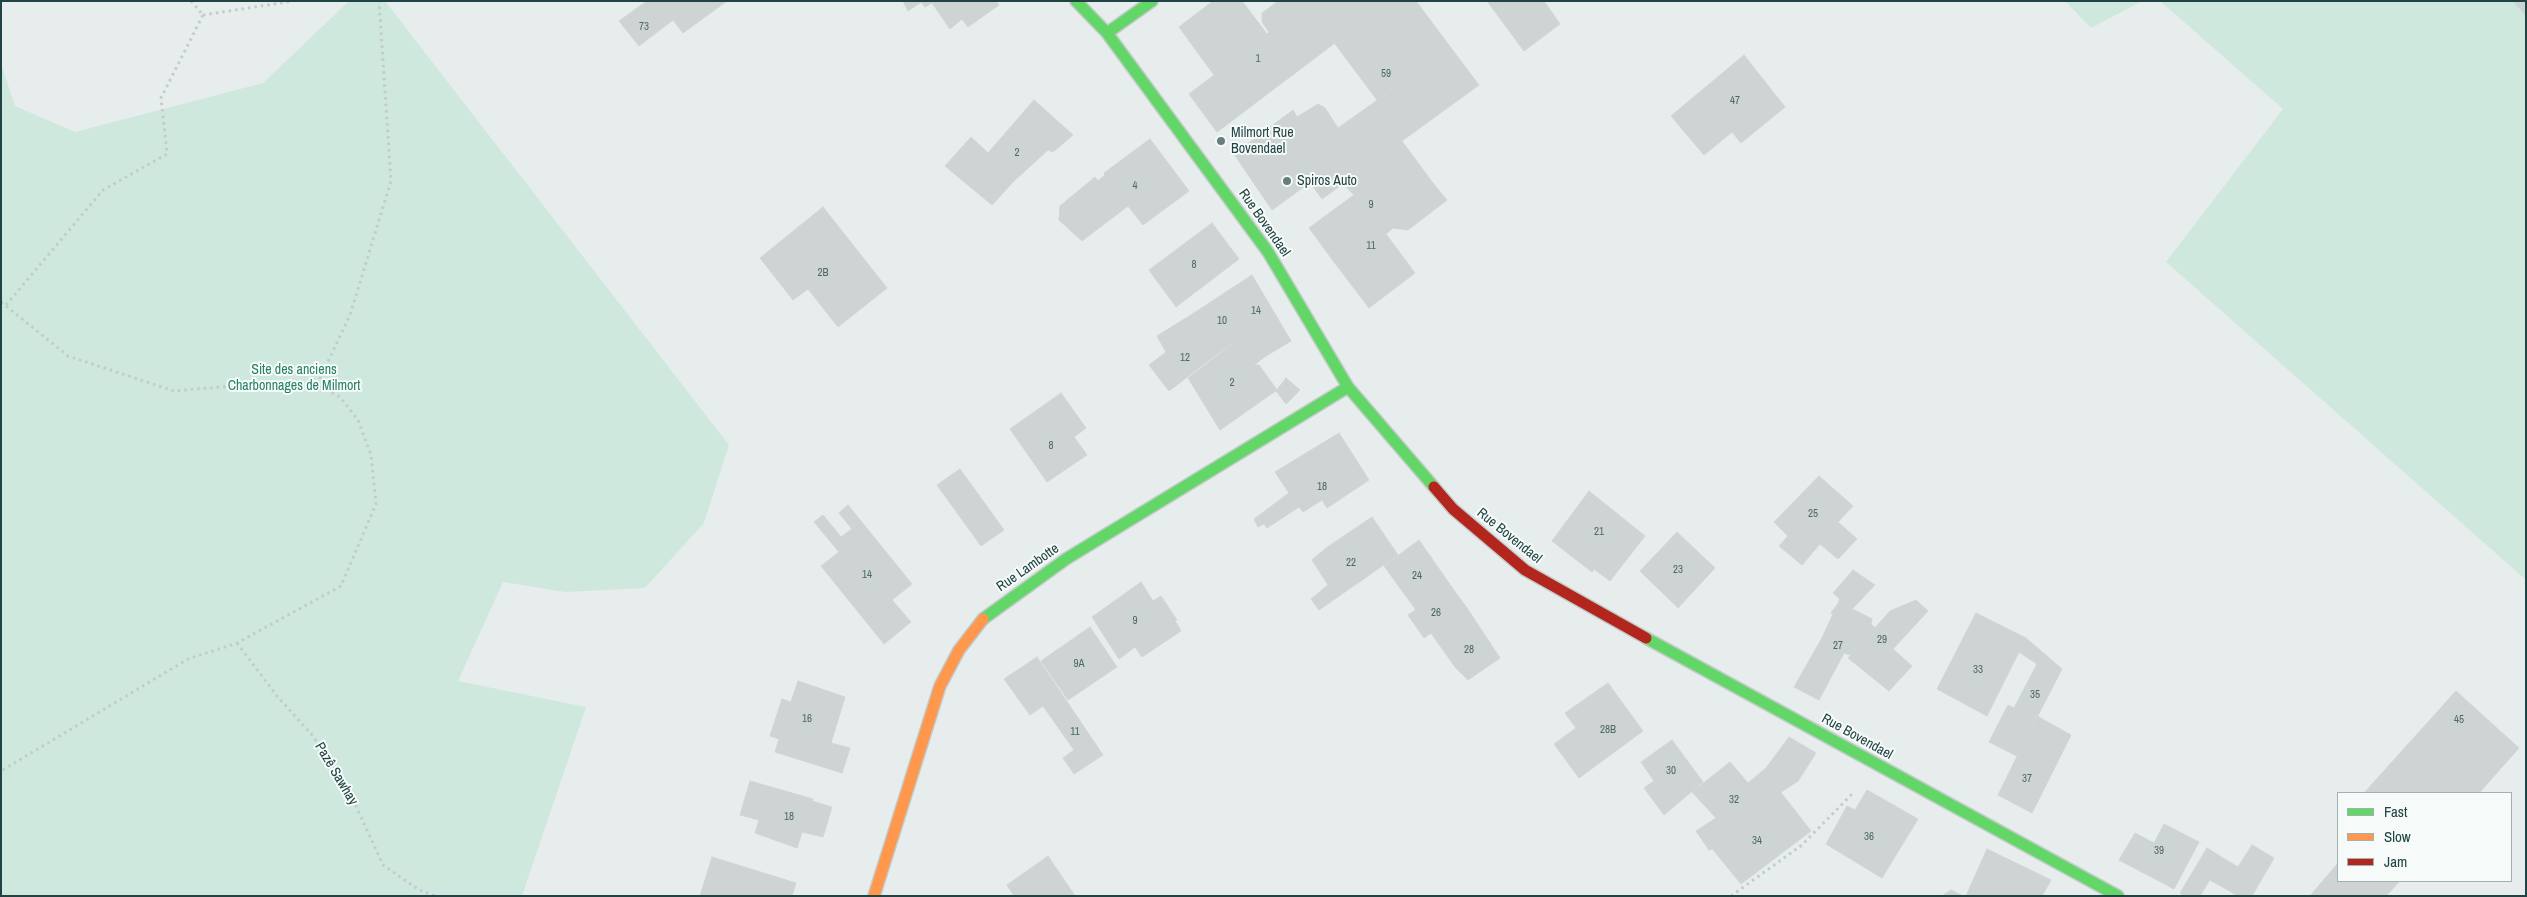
<!DOCTYPE html>
<meta charset="utf-8">
<style>
body{margin:0}
#map{position:relative;width:2527px;height:897px;overflow:hidden;background:#e7edec;font-family:"Archivo Narrow",sans-serif}
canvas{display:block}
.frame{position:absolute;inset:0;border:2px solid #214344;pointer-events:none}
.legend{position:absolute;left:2337px;top:792px;width:175px;height:90px;box-sizing:border-box;background:#f6fbfa;border:1px solid #a1b1b1;margin:0;padding:6px 9px;list-style:none;font-size:15px;color:#214344}
.legend li{display:flex;align-items:center;gap:10px;height:25px}
.legend b{width:25px;border:1px solid #a1b1b1}
</style>
<div id="map">
<canvas width="2527" height="897"></canvas>
<div class="frame"></div>
<ul class="legend">
<li><b style="height:6px;background:#63d668"></b>Fast</li>
<li><b style="height:6px;background:#ff974d"></b>Slow</li>
<li><b style="height:6px;background:#b3261e"></b>Jam</li>
</ul>
</div>
<script>
const context = document.querySelector('canvas').getContext('2d');
context.lineJoin = 'round';
function fill(path, color) { context.fillStyle = color; context.fill(path, 'evenodd'); }
const toPath = rows => new Path2D(rows.map(r => 'M' + r).join(''));
function strokePath(path, color, width, dash) { context.strokeStyle = color; context.lineWidth = width; context.lineCap = dash ? 'butt' : 'round'; context.setLineDash(dash || []); context.stroke(path); }
function label(font, color, halo, rows, align = 'center') {
  context.font = font + ' "Archivo Narrow",sans-serif'; context.lineWidth = 4; context.setLineDash([]); context.textBaseline = 'middle'; context.strokeStyle = halo; context.fillStyle = color; for (const [text, x, y, turn = 0] of rows) {
    context.save(); context.translate(x, y); context.rotate((+turn || 0) * Math.PI / 180); context.textAlign = isNaN(turn) ? turn : align; if (halo) context.strokeText(text, 0, 0); context.fillText(text, 0, 0); context.restore();
  }
}
fill(toPath([
 [349,1,385,1,729,445,704,523,645,588,565,592,503,582,458,681,586,707,522,896,1,896,1,64,15,106,75,132,263,83],
 [2065,1,2142,1,2091,28],
 [2160,1,2526,1,2526,580,2166,262,2283,109]
]), '#cfe8de');
const building = toPath([
 [647,1,727,1,683,33,673,20,639,46,619,21,647,1],
 [903,1,923,1,908,11,903,1],
 [923,1,996,1,999,5,968,27,962,19,950,29,932,3,925,7,921,2,923,1],
 [1213,1,1242,1,1267,34,1269,32,1262,22,1262,13,1278,1,1303,1,1335,43,1217,132,1189,94,1214,75,1179,27,1213,1],
 [1303,1,1416,1,1451,48,1377,100,1303,1],
 [1487,1,1544,1,1560,24,1524,51,1487,1],
 [2513,1,2526,1,2526,16,2513,1],
 [1451,48,1479,85,1322,199,1310,182,1316,178,1302,158,1338,128,1451,48],
 [1744,55,1785,107,1741,143,1732,132,1704,155,1671,116,1744,55],
 [1034,100,1073,135,1053,152,1048,150,1014,181,992,205,945,166,971,137,988,153,1034,100],
 [1318,104,1325,108,1338,128,1302,158,1300,155,1257,188,1234,154,1293,110,1297,117,1318,104],
 [1150,139,1189,191,1143,225,1128,206,1082,241,1059,220,1060,206,1095,177,1098,181,1105,175,1104,173,1150,139],
 [1402,141,1432,182,1331,258,1309,228,1354,195,1343,183,1402,141],
 [1300,155,1316,178,1272,210,1257,188,1300,155],
 [1432,182,1447,200,1408,230,1393,228,1386,234,1415,273,1369,308,1331,258,1432,182],
 [823,207,887,288,838,327,808,289,793,300,760,258,823,207],
 [1212,223,1239,259,1176,307,1149,270,1212,223],
 [1252,275,1291,341,1266,356,1256,339,1259,338,1251,331,1226,292,1252,275],
 [1226,292,1251,331,1259,338,1256,339,1266,356,1254,365,1235,342,1220,352,1194,313,1226,292],
 [1194,313,1220,352,1169,391,1149,365,1166,352,1157,336,1194,313],
 [1235,342,1254,365,1259,365,1277,390,1220,430,1188,378,1235,342],
 [1286,378,1300,390,1286,404,1276,391,1286,378],
 [1061,393,1086,428,1074,437,1087,455,1047,482,1010,429,1061,393],
 [1339,433,1369,480,1327,508,1322,500,1303,512,1299,507,1267,528,1264,524,1258,527,1254,519,1289,493,1275,472,1339,433],
 [960,469,1004,530,981,546,937,485,960,469],
 [1819,476,1853,506,1838,522,1857,539,1838,559,1820,544,1802,565,1779,546,1788,536,1774,522,1819,476],
 [1589,491,1645,536,1610,581,1594,569,1592,572,1552,541,1589,491],
 [848,505,912,584,892,600,911,622,884,644,821,566,839,552,814,522,823,515,841,537,852,529,839,513,848,505],
 [1372,517,1398,555,1319,610,1311,599,1328,585,1312,560,1326,548,1372,517],
 [1677,532,1715,568,1678,608,1640,571,1677,532],
 [1419,540,1451,586,1416,610,1384,566,1419,540],
 [1853,570,1875,585,1852,609,1839,602,1839,598,1833,593,1853,570],
 [1141,582,1153,601,1161,596,1177,620,1175,621,1181,631,1142,657,1135,647,1119,659,1092,617,1141,582],
 [1451,586,1467,608,1424,638,1408,615,1451,586],
 [1916,600,1928,611,1893,649,1912,666,1889,691,1848,658,1890,611,1916,600],
 [1839,602,1872,619,1871,624,1875,628,1850,655,1844,653,1819,700,1794,687,1822,638,1833,614,1831,613,1839,602],
 [1467,608,1500,658,1468,680,1455,667,1431,633,1467,608],
 [1976,613,2026,638,1987,716,1937,689,1976,613],
 [1090,627,1117,667,1068,700,1041,661,1090,627],
 [2026,638,2062,669,2017,756,1989,742,2008,705,2014,708,2037,664,2019,652,2026,638],
 [1037,657,1103,755,1074,774,1063,758,1074,750,1043,706,1030,715,1004,679,1037,657],
 [798,681,845,697,831,743,850,748,842,773,775,752,779,739,770,736,782,699,791,702,798,681],
 [1608,683,1643,731,1579,778,1554,744,1576,728,1565,713,1608,683],
 [2456,691,2519,748,2479,793,2364,793,2456,691],
 [2037,716,2071,735,2032,813,1998,795,2037,716],
 [1789,737,1816,753,1798,781,1781,792,1779,790,1710,846,1712,849,1709,850,1696,831,1716,818,1692,792,1730,762,1748,783,1766,768,1789,737],
 [1672,740,1703,782,1664,815,1644,788,1654,781,1641,762,1672,740],
 [750,781,813,799,812,801,832,807,823,837,802,832,797,848,755,833,759,820,740,815,750,781],
 [1779,790,1811,831,1741,884,1710,846,1779,790],
 [1867,790,1918,819,1882,878,1826,844,1847,806,1855,810,1867,790],
 [2164,824,2199,842,2174,889,2119,860,2135,833,2154,843,2164,824],
 [2252,845,2274,858,2252,896,2238,896,2210,880,2223,858,2238,867,2252,845],
 [2207,848,2223,858,2200,896,2185,896,2180,893,2207,848],
 [1987,849,2051,880,2042,896,1966,896,1987,849],
 [1048,856,1075,896,1014,896,1007,885,1048,856],
 [712,857,796,883,792,896,700,896,712,857],
 [2338,863,2338,881,2400,881,2386,896,2310,896,2338,863],
 [1951,890,1963,896,1942,896,1951,890]
]);
fill(building, '#cdd4d3');
strokePath(building, '#cfd6d5', 1);
const fast = toPath([
 [1076,1,1107,33,1268,252,1348,387,1434,487],
 [1107,33,1152,1],
 [983,619,1066,559,1348,387],
 [1646,638,2118,896]
]);
const slow = toPath([
 [874,896,940,686,959,650,983,619]
]);
const jam = toPath([
 [1434,487,1453,509,1525,570,1646,638]
]);
strokePath(fast, '#c2cbca', 14);
strokePath(slow, '#c2cbca', 14);
strokePath(jam, '#c2cbca', 14);
strokePath(toPath([
 [191,1,203,15],
 [203,15,293,1],
 [1,302,68,356,174,391,255,384,317,385,340,397,358,420,371,455,376,504,341,586,237,643,188,659,1,771],
 [6,305,103,190,167,154,161,98,203,15],
 [317,385,350,315,391,181,379,1],
 [237,643,277,696,313,736,356,806,383,865,419,890,435,896],
 [1731,896,1802,845,1854,792]
]), '#c2cccc', 3, [2.5, 4]);
strokePath(fast, '#63d668', 11);
strokePath(slow, '#ff974d', 11);
strokePath(jam, '#b3261e', 11);
for (const [x, y, r, color] of [
 [1221,141,5,"#667e7f"],
 [1287,181,5,"#667e7f"]
]) { const dot = new Path2D(); dot.arc(x, y, r, 0, 2 * Math.PI); context.fillStyle = color; context.fill(dot); strokePath(dot, '#f6fbfa', 2); }
label('11px', '#4d6868', null, [
 ["73",644,27],
 ["1",1258,59],
 ["59",1386,74],
 ["47",1735,101],
 ["2",1017,153],
 ["4",1135,186],
 ["9",1371,205],
 ["11",1371,246],
 ["8",1194,265],
 ["2B",823,273],
 ["14",1256,311],
 ["10",1222,321],
 ["12",1185,358],
 ["2",1232,383],
 ["8",1051,446],
 ["18",1322,487],
 ["25",1813,514],
 ["21",1599,532],
 ["22",1351,563],
 ["23",1678,570],
 ["14",867,575],
 ["24",1417,576],
 ["26",1436,613],
 ["9",1135,621],
 ["29",1882,640],
 ["27",1838,646],
 ["28",1469,650],
 ["9A",1079,664],
 ["33",1978,670],
 ["35",2035,695],
 ["16",807,719],
 ["45",2459,720],
 ["28B",1608,730],
 ["11",1075,732],
 ["30",1671,771],
 ["37",2027,779],
 ["32",1734,800],
 ["18",789,817],
 ["36",1869,837],
 ["34",1757,841],
 ["39",2159,851]
]);
label('14px', '#214344', '#f6fbfa', [
 ["Milmort Rue",1231,133],
 ["Bovendael",1231,149],
 ["Spiros Auto",1297,181]
], 'left');
label('14px', '#214344', '#f6fbfa', [
 ["Rue Bovendael",1264,223,55],
 ["Rue Bovendael",1509,536,39],
 ["Rue Lambotte",1028,568,-35],
 ["Rue Bovendael",1857,737,29],
 ["Pazê Sawhay",336,774,59]
]);
label('14px', '#268064', '#f6fbfa', [
 ["Site des anciens",294,370],
 ["Charbonnages de Milmort",294,386]
]);
</script>
